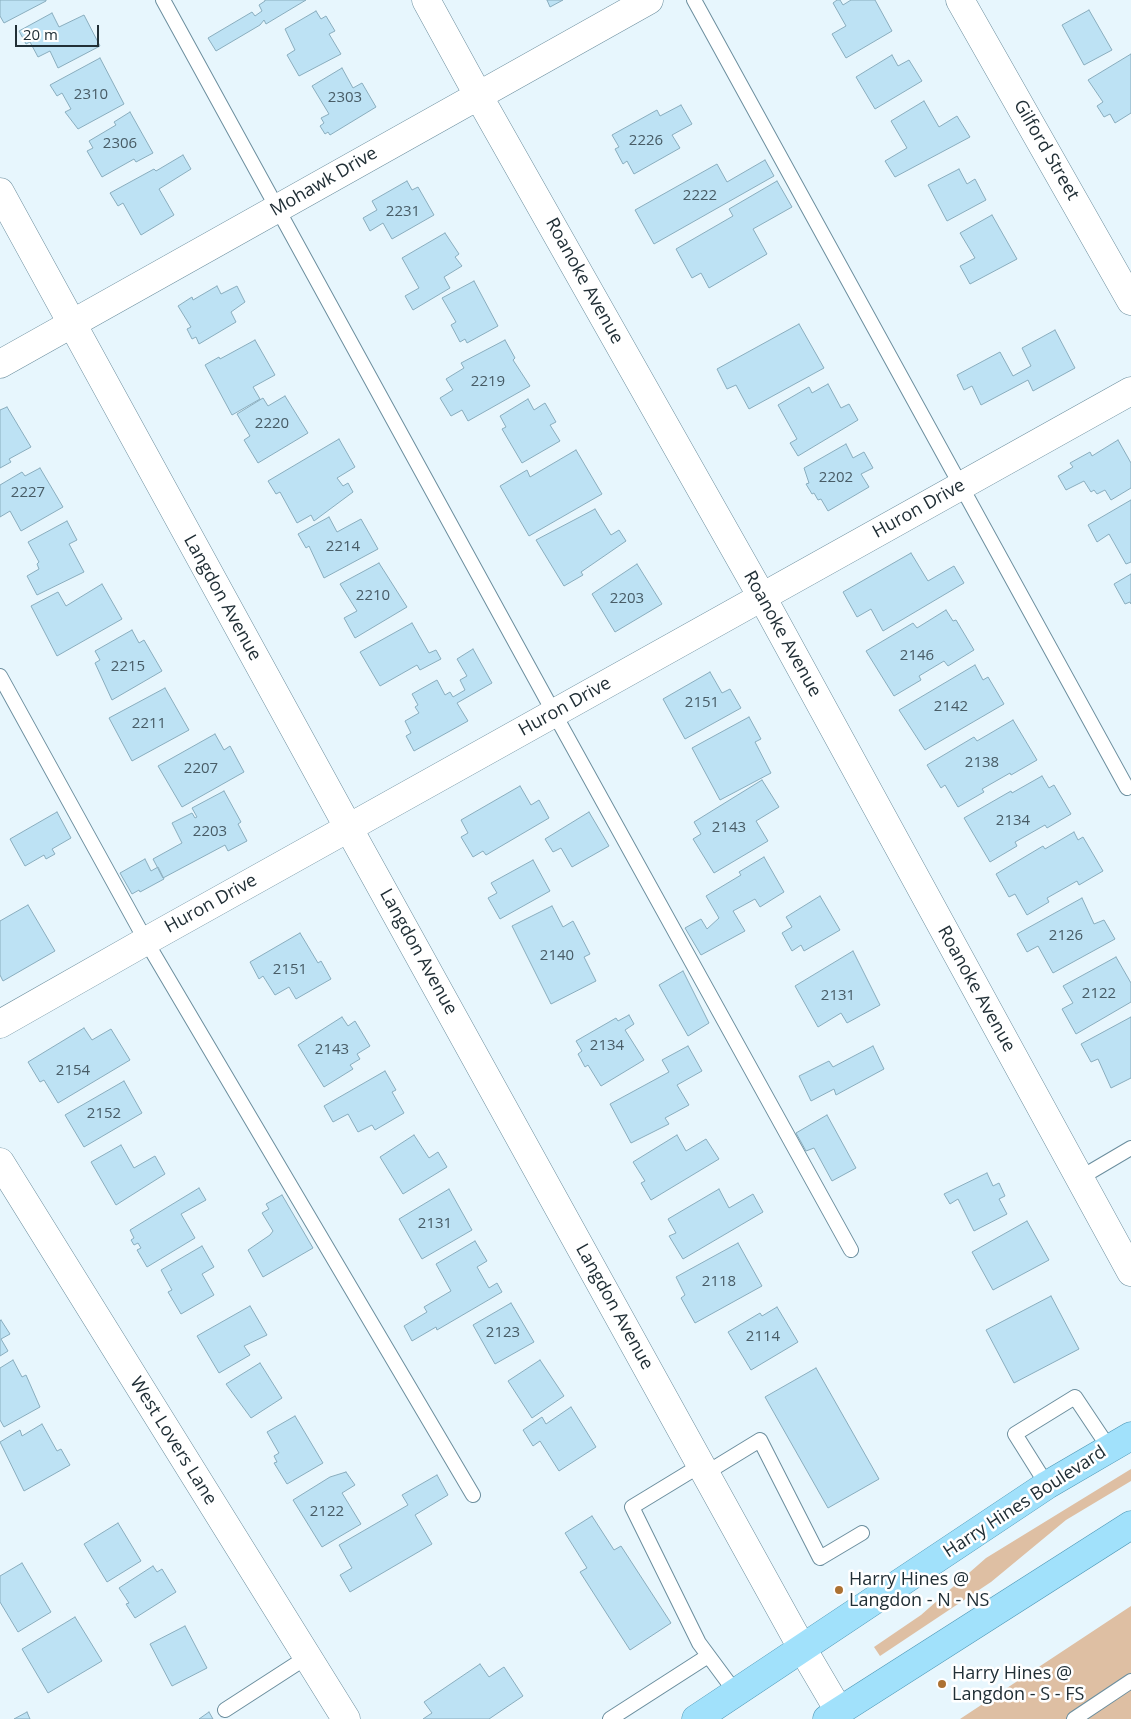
<!DOCTYPE html>
<style>
body{margin:0}
#map{position:relative;width:1131px;height:1719px;overflow:hidden;background:#e7f6fd;font-family:"Open Sans",sans-serif}
canvas{display:block}
.scale{position:absolute;left:15px;top:25px;width:84px;height:22px;box-sizing:border-box;border:2px solid #212f36;border-top:0;padding-left:6px;font-size:15px;line-height:18px;white-space:nowrap;color:#212f36;-webkit-text-stroke:4px #fff;paint-order:stroke}
</style>
<div id="map">
<canvas width="1131" height="1719"></canvas>
<div class="scale">20 m</div>
</div>
<script>
const context = document.querySelector('canvas').getContext('2d');
context.lineJoin = 'round';
function fill(path, color) { context.fillStyle = color; context.fill(path, 'evenodd'); }
const toPath = rows => new Path2D(rows.map(r => 'M' + r).join(''));
function strokePath(path, color, width, dash) { context.strokeStyle = color; context.lineWidth = width; context.lineCap = dash ? 'butt' : 'round'; context.setLineDash(dash || []); context.stroke(path); }
function label(font, color, halo, rows, align = 'center') {
  context.font = font + ' "Open Sans",sans-serif'; context.lineWidth = 5; context.setLineDash([]); context.textBaseline = 'middle'; context.strokeStyle = halo; context.fillStyle = color; for (const [text, x, y, turn = 0] of rows) {
    context.save(); context.translate(x, y); context.rotate((+turn || 0) * Math.PI / 180); context.textAlign = isNaN(turn) ? turn : align; if (halo) context.strokeText(text, 0, 0); context.fillText(text, 0, 0); context.restore();
  }
}
fill(toPath([
 [1131,1469,1131,1481,1066,1520,991,1582,880,1656,874,1647,921,1615,986,1558],
 [1131,1606,1131,1719,960,1719]
]), '#debfa3');
const building = toPath([
 [0,0,46,0,46,1,4,23,0,16,0,0],
 [265,0,306,0,266,24,264,20,260,25,216,51,208,38,252,12,255,16,262,11,259,5,265,1,265,0],
 [547,0,563,0,550,7,547,0],
 [837,0,840,0,843,5,851,0,875,0,892,31,846,58,832,34,846,26,833,3,837,0],
 [1089,10,1112,50,1084,65,1062,25,1089,10],
 [316,11,321,19,326,16,335,31,329,34,341,54,299,76,287,55,295,50,285,29,316,11],
 [52,13,59,27,84,15,100,46,58,68,50,51,38,57,30,42,26,44,19,31,52,13],
 [1131,54,1131,113,1115,123,1110,114,1104,117,1097,106,1103,102,1088,80,1131,54],
 [892,55,898,66,909,60,922,81,875,109,856,77,892,55],
 [100,58,124,104,78,129,65,112,71,109,62,93,57,96,50,85,100,58],
 [342,68,353,88,362,83,376,107,330,135,328,132,325,134,320,126,324,123,321,118,329,114,312,86,342,68],
 [924,101,939,127,957,116,970,137,895,177,885,161,907,148,891,121,924,101],
 [681,105,692,124,672,135,680,148,634,174,627,161,623,164,615,149,619,147,612,135,657,110,660,116,681,105],
 [130,112,153,153,136,162,134,159,102,177,87,151,93,148,89,141,116,125,114,122,130,112],
 [183,155,191,169,159,189,174,215,141,235,123,203,118,206,110,193,154,169,156,171,183,155],
 [765,160,774,176,654,244,635,210,717,164,727,182,765,160],
 [959,169,967,184,975,179,986,200,947,221,928,185,959,169],
 [407,181,412,190,418,187,434,215,392,239,383,223,370,231,363,218,377,210,372,201,407,181],
 [777,181,792,207,753,229,767,254,709,288,701,273,692,278,676,249,733,216,729,209,777,181],
 [992,215,1017,259,970,284,960,266,975,258,960,233,992,215],
 [445,233,459,254,455,257,462,266,444,277,450,288,413,310,405,296,419,288,402,258,445,233],
 [474,281,498,326,467,343,465,339,460,342,451,325,456,322,442,298,474,281],
 [217,286,221,294,237,286,245,302,231,312,236,322,199,344,196,337,192,339,187,329,191,327,178,306,192,297,193,300,217,286],
 [799,324,824,368,749,409,736,385,727,389,717,369,799,324],
 [1055,330,1075,368,1033,391,1028,380,981,405,972,386,964,390,957,375,1000,352,1013,376,1031,366,1022,348,1055,330],
 [255,340,275,375,253,387,260,399,232,415,205,365,219,357,220,359,255,340],
 [505,340,515,358,513,360,530,386,468,421,462,410,451,416,440,398,453,390,446,379,464,368,461,363,505,340],
 [828,384,841,408,849,404,858,420,798,456,790,443,797,439,778,405,809,387,812,393,828,384],
 [285,396,308,433,258,463,244,440,250,436,237,414,263,398,268,406,285,396],
 [528,399,534,410,545,403,556,422,550,425,560,441,522,463,502,429,506,427,500,416,528,399],
 [7,407,31,447,9,459,11,462,0,468,0,410,7,407],
 [339,439,355,467,337,478,343,486,348,483,353,492,314,521,311,515,297,523,280,492,276,494,268,481,339,439],
 [1118,440,1131,463,1131,488,1111,500,1105,490,1097,494,1094,490,1091,492,1084,481,1066,490,1058,476,1073,467,1070,463,1090,452,1092,456,1118,440],
 [846,444,853,458,864,452,873,468,861,474,869,487,828,511,821,499,818,500,814,493,812,494,806,484,809,483,804,468,846,444],
 [576,450,602,494,529,536,500,486,527,470,530,477,576,450],
 [40,468,63,507,21,531,10,511,0,517,0,485,22,472,25,476,40,468],
 [1131,500,1131,562,1126,564,1109,534,1097,542,1088,525,1131,500],
 [595,509,611,535,619,530,626,541,581,572,583,575,564,586,536,540,595,509],
 [329,517,337,532,361,519,378,549,324,578,309,546,306,548,298,534,329,517],
 [67,521,77,540,69,544,84,572,37,595,27,576,39,569,37,564,39,562,28,542,67,521],
 [911,553,928,581,954,566,964,583,883,631,871,609,857,617,843,592,911,553],
 [379,563,407,607,355,638,344,618,357,611,340,584,379,563],
 [637,564,662,604,615,632,592,594,637,564],
 [1131,574,1131,604,1130,602,1125,604,1114,584,1131,574],
 [102,584,122,619,57,656,31,606,58,592,66,606,102,584],
 [946,610,953,621,956,620,974,650,948,666,944,661,919,676,921,680,894,696,866,651,913,623,917,628,946,610],
 [412,623,429,653,436,650,441,659,420,670,417,665,380,686,360,652,412,623],
 [132,630,139,643,144,640,162,671,112,700,95,663,100,660,95,651,132,630],
 [473,649,492,683,457,703,468,721,414,751,406,736,411,733,405,721,419,713,415,707,418,705,412,694,437,680,445,695,450,692,453,697,465,690,460,680,467,676,457,659,473,649],
 [975,665,983,680,988,677,1004,704,925,750,899,710,975,665],
 [710,672,722,693,730,689,741,708,685,739,663,699,710,672],
 [165,688,189,730,132,761,109,718,165,688],
 [749,717,761,739,755,742,771,773,720,800,692,748,749,717],
 [1013,720,1037,760,1011,775,1010,773,982,789,984,792,958,807,945,785,941,788,927,765,974,737,977,741,1013,720],
 [215,734,224,750,230,746,244,772,182,807,158,766,215,734],
 [1042,776,1049,788,1054,785,1071,814,1047,828,1045,825,1015,842,1017,846,990,862,964,818,1011,791,1012,793,1042,776],
 [762,780,779,807,756,821,768,841,714,873,693,839,701,834,694,822,762,780],
 [520,786,531,805,539,800,549,818,486,855,483,851,473,857,461,837,468,833,461,820,520,786],
 [224,791,241,822,238,824,247,841,228,851,225,845,163,878,153,859,182,843,172,823,192,813,195,818,197,817,192,808,224,791],
 [57,812,71,838,52,849,55,854,46,859,44,855,25,866,10,839,57,812],
 [589,812,609,846,572,867,561,848,553,852,545,839,589,812],
 [1074,832,1078,840,1083,837,1103,871,1079,885,1077,881,1047,898,1049,902,1027,915,1015,894,1009,897,996,874,1043,846,1045,849,1074,832],
 [764,857,784,892,760,907,755,899,733,911,745,931,701,955,685,928,701,919,707,929,719,918,706,896,741,875,739,872,764,857],
 [145,859,151,871,158,867,164,879,140,892,139,890,132,894,120,873,145,859],
 [533,860,550,891,500,919,488,898,497,893,491,883,533,860],
 [820,896,840,930,804,951,801,945,792,951,782,933,792,927,786,917,820,896],
 [1082,898,1094,924,1104,920,1115,939,1053,973,1038,946,1027,952,1017,934,1082,898],
 [28,905,55,951,3,981,0,975,0,921,28,905],
 [552,906,563,927,573,921,590,954,584,957,596,981,551,1004,512,926,552,906],
 [300,933,318,963,321,961,331,979,296,999,289,987,275,995,263,976,259,979,250,962,300,933],
 [853,951,880,1005,847,1023,841,1013,818,1027,795,986,853,951],
 [1116,957,1131,983,1131,1002,1076,1034,1062,1009,1073,1003,1063,986,1116,957],
 [683,971,709,1023,688,1036,659,985,683,971],
 [629,1015,634,1024,625,1030,644,1060,601,1086,588,1065,585,1067,578,1054,582,1051,576,1041,616,1018,618,1021,629,1015],
 [342,1017,348,1026,355,1021,370,1046,357,1054,360,1059,350,1065,353,1069,324,1087,298,1045,342,1017],
 [1131,1017,1131,1078,1111,1088,1098,1059,1091,1062,1081,1044,1131,1017],
 [84,1028,92,1040,111,1029,130,1060,58,1103,44,1080,40,1082,28,1062,84,1028],
 [688,1046,702,1071,677,1085,689,1105,665,1118,669,1124,631,1143,610,1104,669,1072,662,1060,688,1046],
 [873,1046,884,1069,836,1095,834,1089,811,1101,799,1076,829,1061,833,1067,873,1046],
 [385,1071,396,1090,392,1092,404,1113,375,1130,372,1125,358,1132,348,1114,333,1122,324,1106,385,1071],
 [124,1081,142,1113,84,1147,65,1115,124,1081],
 [827,1115,856,1168,832,1181,814,1148,806,1151,796,1133,827,1115],
 [414,1135,429,1158,438,1152,447,1167,403,1194,380,1157,414,1135],
 [677,1135,686,1151,706,1139,719,1159,651,1200,641,1183,645,1181,633,1162,677,1135],
 [121,1145,134,1168,155,1156,165,1174,116,1205,91,1162,121,1145],
 [987,1173,993,1186,999,1183,1005,1196,999,1199,1007,1214,974,1231,958,1199,950,1204,944,1194,987,1173],
 [199,1188,206,1200,181,1214,195,1238,147,1267,137,1250,141,1248,138,1243,134,1245,131,1240,134,1238,130,1230,199,1188],
 [449,1189,472,1230,422,1259,399,1219,449,1189],
 [719,1189,729,1208,753,1194,763,1212,683,1259,669,1236,676,1233,668,1219,719,1189],
 [282,1195,313,1248,263,1277,248,1250,270,1235,273,1231,262,1213,269,1209,266,1204,282,1195],
 [1027,1221,1049,1260,993,1290,972,1252,1027,1221],
 [475,1241,487,1261,477,1267,489,1288,497,1283,502,1292,437,1330,436,1327,412,1341,404,1326,427,1312,424,1307,451,1291,436,1264,475,1241],
 [738,1243,762,1286,695,1323,681,1298,685,1295,676,1277,738,1243],
 [202,1246,214,1267,202,1274,214,1295,181,1314,168,1292,172,1290,161,1270,202,1246],
 [1051,1296,1079,1349,1014,1383,986,1330,1051,1296],
 [511,1303,534,1342,495,1364,473,1325,511,1303],
 [250,1306,267,1335,244,1346,250,1355,219,1373,197,1336,250,1306],
 [777,1307,798,1342,751,1370,728,1332,760,1313,762,1316,777,1307],
 [1,1320,10,1334,1,1339,8,1351,0,1356,0,1321,1,1320],
 [13,1360,22,1377,26,1375,40,1407,4,1427,0,1420,0,1368,13,1360],
 [540,1360,564,1396,532,1418,508,1381,540,1360],
 [260,1363,282,1398,251,1418,226,1384,260,1363],
 [816,1368,879,1479,828,1508,765,1397,816,1368],
 [571,1407,596,1447,559,1471,540,1441,533,1446,523,1430,542,1417,546,1424,571,1407],
 [295,1416,323,1463,287,1484,274,1463,277,1462,274,1456,279,1453,267,1432,295,1416],
 [42,1424,57,1451,61,1449,70,1465,24,1491,0,1442,20,1430,22,1436,42,1424],
 [346,1472,355,1485,342,1493,361,1524,322,1547,293,1500,330,1477,346,1472],
 [437,1475,448,1495,415,1515,432,1544,350,1592,340,1575,352,1568,339,1545,408,1505,402,1495,437,1475],
 [592,1516,614,1550,621,1546,671,1623,630,1650,580,1572,587,1568,565,1533,592,1516],
 [118,1523,141,1561,107,1582,84,1544,118,1523],
 [22,1563,51,1612,18,1632,0,1602,0,1576,22,1563],
 [153,1566,157,1572,162,1569,176,1592,135,1618,126,1604,129,1603,119,1588,153,1566],
 [75,1617,102,1661,48,1693,22,1649,75,1617],
 [185,1626,207,1668,172,1686,150,1644,185,1626],
 [480,1664,489,1677,504,1667,523,1696,489,1719,423,1719,432,1713,424,1702,480,1664],
 [27,1712,30,1719,14,1719,27,1712],
 [209,1712,213,1719,199,1719,209,1712]
]);
fill(building, '#bde2f4');
strokePath(building, '#89adbe', 1);
const service = toPath([
 [163,0,554,713,851,1250],
 [694,0,1127,788],
 [0,676,146,941,473,1495],
 [1080,1178,1131,1148],
 [701,1465,632,1507,699,1643,736,1693],
 [706,1473,760,1440,820,1558,862,1533],
 [1047,1485,1015,1434,1075,1397,1109,1448],
 [225,1710,307,1657],
 [610,1719,708,1656],
 [1074,1719,1131,1681]
]);
const minor = toPath([
 [426,0,478,95,762,597,1131,1272],
 [0,192,359,847,802,1648,839,1711],
 [0,364,649,0],
 [0,1024,146,941,1131,391],
 [0,1162,346,1719]
]);
const tertiary = toPath([
 [960,0,1131,301]
]);
const primary = toPath([
 [696,1719,1047,1485,1131,1436],
 [827,1719,1131,1525]
]);
strokePath(service, '#6b8e9e', 16);
strokePath(minor, '#6b8e9e', 29);
strokePath(tertiary, '#6b8e9e', 29);
strokePath(primary, '#4c96b5', 29);
strokePath(service, '#fff', 14);
strokePath(minor, '#fff', 28);
strokePath(tertiary, '#fff', 28);
strokePath(primary, '#a1e1fb', 28);
for (const [x, y, r, color] of [
 [839,1590,5,"#ac7132"],
 [942,1684,5,"#ac7132"]
]) { const dot = new Path2D(); dot.arc(x, y, r, 0, 2 * Math.PI); context.fillStyle = color; context.fill(dot); strokePath(dot, '#fff', 2); }
label('15px', '#485c66', null, [
 ["2310",91,95],
 ["2303",345,98],
 ["2226",646,141],
 ["2306",120,144],
 ["2222",700,196],
 ["2231",403,212],
 ["2219",488,382],
 ["2220",272,424],
 ["2202",836,478],
 ["2227",28,493],
 ["2214",343,547],
 ["2210",373,596],
 ["2203",627,599],
 ["2146",917,656],
 ["2215",128,667],
 ["2151",702,703],
 ["2142",951,707],
 ["2211",149,724],
 ["2138",982,763],
 ["2207",201,769],
 ["2134",1013,821],
 ["2143",729,828],
 ["2203",210,832],
 ["2126",1066,936],
 ["2140",557,956],
 ["2151",290,970],
 ["2122",1099,994],
 ["2131",838,996],
 ["2134",607,1046],
 ["2143",332,1050],
 ["2154",73,1071],
 ["2152",104,1114],
 ["2131",435,1224],
 ["2118",719,1282],
 ["2123",503,1333],
 ["2114",763,1337],
 ["2122",327,1512]
]);
label('18px', '#212f36', '#fff', [
 ["Gilford Street",1046,150,60],
 ["Mohawk Drive",324,182,-30],
 ["Roanoke Avenue",584,281,61],
 ["Huron Drive",919,509,-29],
 ["Langdon Avenue",222,598,61],
 ["Roanoke Avenue",782,634,61],
 ["Huron Drive",565,707,-29],
 ["Huron Drive",211,904,-29],
 ["Langdon Avenue",418,952,61],
 ["Roanoke Avenue",976,989,61],
 ["Langdon Avenue",614,1307,61],
 ["West Lovers Lane",173,1441,58],
 ["Harry Hines Boulevard",1025,1502,-33]
]);
label('18px', '#212f36', '#fff', [
 ["Harry Hines @",849,1580],
 ["Langdon - N - NS",849,1601],
 ["Harry Hines @",952,1674],
 ["Langdon - S - FS",952,1695]
], 'left');
</script>
